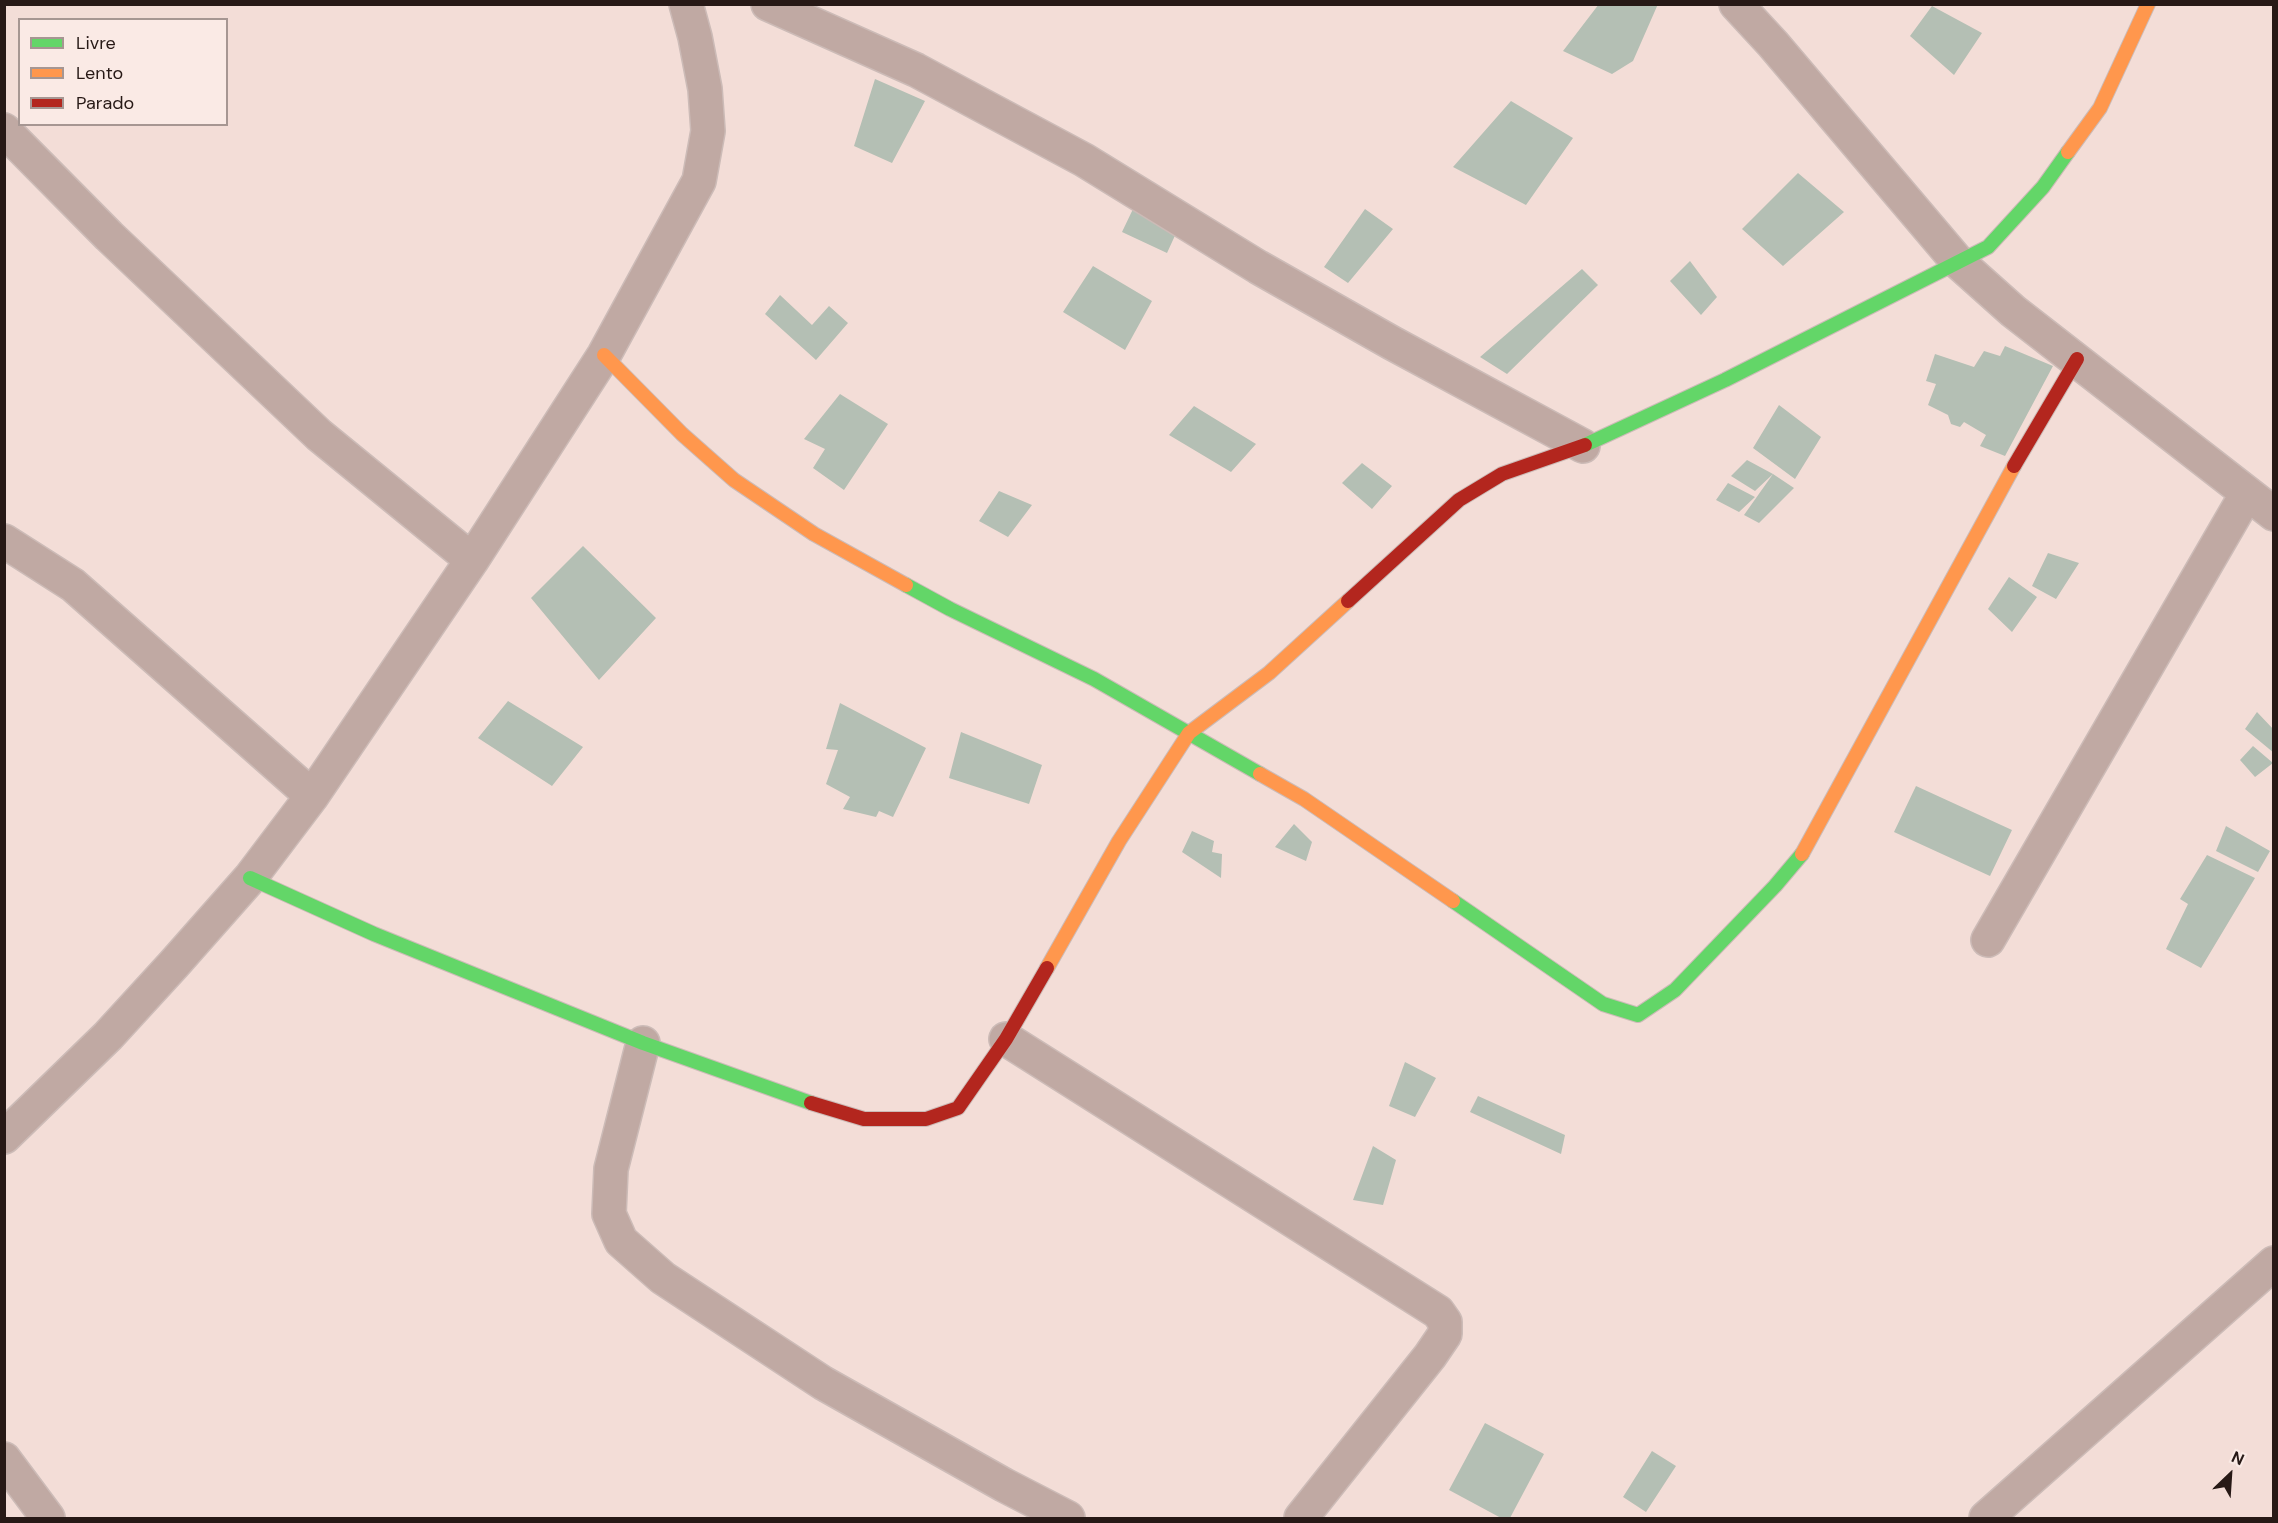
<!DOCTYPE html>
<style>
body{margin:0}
#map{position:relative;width:2278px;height:1523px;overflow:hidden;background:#f3ddd7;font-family:"DM Sans",sans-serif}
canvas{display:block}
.frame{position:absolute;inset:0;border:6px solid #271916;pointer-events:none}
.legend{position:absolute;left:18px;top:18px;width:210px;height:108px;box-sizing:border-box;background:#faeae5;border:2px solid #a69692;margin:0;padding:8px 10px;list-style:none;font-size:18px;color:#271916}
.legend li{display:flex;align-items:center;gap:12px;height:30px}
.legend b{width:30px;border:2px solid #a69692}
.north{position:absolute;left:2200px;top:1445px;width:60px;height:60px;-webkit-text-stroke:4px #faeae5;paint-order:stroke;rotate:25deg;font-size:16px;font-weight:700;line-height:24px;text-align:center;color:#271916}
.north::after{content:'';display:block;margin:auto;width:21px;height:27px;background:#271916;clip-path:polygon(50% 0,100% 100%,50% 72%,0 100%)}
</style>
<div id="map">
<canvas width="2278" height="1523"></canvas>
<div class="frame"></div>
<ul class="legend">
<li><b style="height:8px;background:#63d668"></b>Livre</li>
<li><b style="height:8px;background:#ff974d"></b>Lento</li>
<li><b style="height:8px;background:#b3261e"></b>Parado</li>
</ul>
<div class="north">N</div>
</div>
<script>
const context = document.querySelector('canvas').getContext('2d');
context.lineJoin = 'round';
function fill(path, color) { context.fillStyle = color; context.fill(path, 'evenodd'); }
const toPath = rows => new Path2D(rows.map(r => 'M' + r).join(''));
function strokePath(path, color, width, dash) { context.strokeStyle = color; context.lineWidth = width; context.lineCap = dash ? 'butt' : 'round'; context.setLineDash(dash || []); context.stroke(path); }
fill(toPath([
 [1599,4,1658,4,1633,61,1612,74,1563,51],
 [1932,6,1982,33,1954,75,1910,36],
 [875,79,925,101,892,163,854,146],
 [1511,101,1573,138,1526,205,1453,167],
 [1798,173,1844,212,1783,266,1742,229],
 [1133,209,1178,229,1167,253,1122,232],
 [1365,209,1393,229,1348,283,1324,267],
 [1690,261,1717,297,1701,315,1670,281],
 [1093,266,1152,301,1125,350,1063,312],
 [1582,269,1598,285,1507,374,1480,357],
 [780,295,812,325,829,306,848,323,816,360,765,314],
 [2005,346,2053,366,2005,456,1980,446,1986,435,1964,422,1960,427,1951,424,1948,415,1928,405,1936,384,1926,381,1935,354,1974,367,1984,351,2000,356],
 [840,394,888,424,844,490,813,468,825,449,804,439],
 [1779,405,1821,437,1795,479,1753,448],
 [1194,406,1256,444,1231,472,1169,435],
 [1747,460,1773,474,1755,491,1731,476],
 [1362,463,1392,486,1372,509,1342,483],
 [1773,474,1794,488,1759,523,1744,515],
 [1728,483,1755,497,1739,512,1716,500],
 [999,491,1032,505,1008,537,979,521],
 [583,546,656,618,599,680,531,598],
 [2048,553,2079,563,2056,599,2032,586],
 [2009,577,2037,597,2012,632,1988,609],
 [508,701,583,747,552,786,478,738],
 [840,703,926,748,893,817,879,811,876,817,843,809,850,797,826,784,838,750,826,749],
 [2257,712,2274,730,2274,753,2245,729],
 [961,732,1042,765,1029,804,949,778],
 [2253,746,2273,763,2255,777,2240,760],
 [1916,786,2012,830,1990,876,1894,832],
 [1294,824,1312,842,1306,861,1275,847],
 [2226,826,2270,851,2258,872,2216,851],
 [1192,831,1214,841,1212,852,1222,854,1221,878,1182,852],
 [2207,855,2255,878,2201,968,2166,949,2188,904,2180,899],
 [1405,1062,1436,1078,1415,1117,1389,1106],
 [1478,1096,1565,1135,1561,1154,1470,1112],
 [1373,1146,1396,1160,1383,1205,1353,1200],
 [1485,1423,1544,1454,1510,1518,1501,1518,1449,1490],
 [1652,1451,1676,1466,1646,1512,1623,1497]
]), '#b4bfb4');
const street = toPath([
 [768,4,916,70,1084,160,1258,267,1392,343,1583,446],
 [1736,4,1773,44,1957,261,2013,311,2274,514],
 [4,130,109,236,319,435,472,560],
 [4,541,73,585,312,796],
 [1988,940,2246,495],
 [1006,1039,1438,1312,1445,1322,1445,1334,1430,1356,1301,1518],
 [643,1043,611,1169,609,1214,621,1241,663,1278,823,1383,1004,1485,1068,1518],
 [4,1137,108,1036,174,964,250,878,312,796,472,560,604,355,699,181,708,131,705,89,695,37,686,4],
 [4,1459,48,1518],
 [1986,1518,2274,1263]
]);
const fast = toPath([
 [1585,445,1725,380,1988,247,2043,187,2068,152],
 [906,585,950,609,1094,679,1260,774],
 [250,878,374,934,643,1043,811,1103],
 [1453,901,1603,1004,1638,1015,1675,990,1775,886,1802,854]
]);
const slow = toPath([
 [2068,152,2100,108,2148,4],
 [604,355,682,434,734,480,814,534,906,585],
 [1260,774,1304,799,1453,901],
 [1802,854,2014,466],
 [1047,968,1119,841,1189,733,1269,673,1348,601]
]);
const jam = toPath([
 [2014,466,2077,359],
 [1348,601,1459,500,1502,474,1585,445],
 [811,1103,864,1119,926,1119,958,1108,1006,1039,1047,968]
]);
strokePath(street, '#ccbbb7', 36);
strokePath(fast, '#ccbbb7', 16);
strokePath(slow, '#ccbbb7', 16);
strokePath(jam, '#ccbbb7', 16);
strokePath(street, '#c0a9a3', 33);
strokePath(fast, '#63d668', 14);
strokePath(slow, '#ff974d', 14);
strokePath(jam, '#b3261e', 14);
</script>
